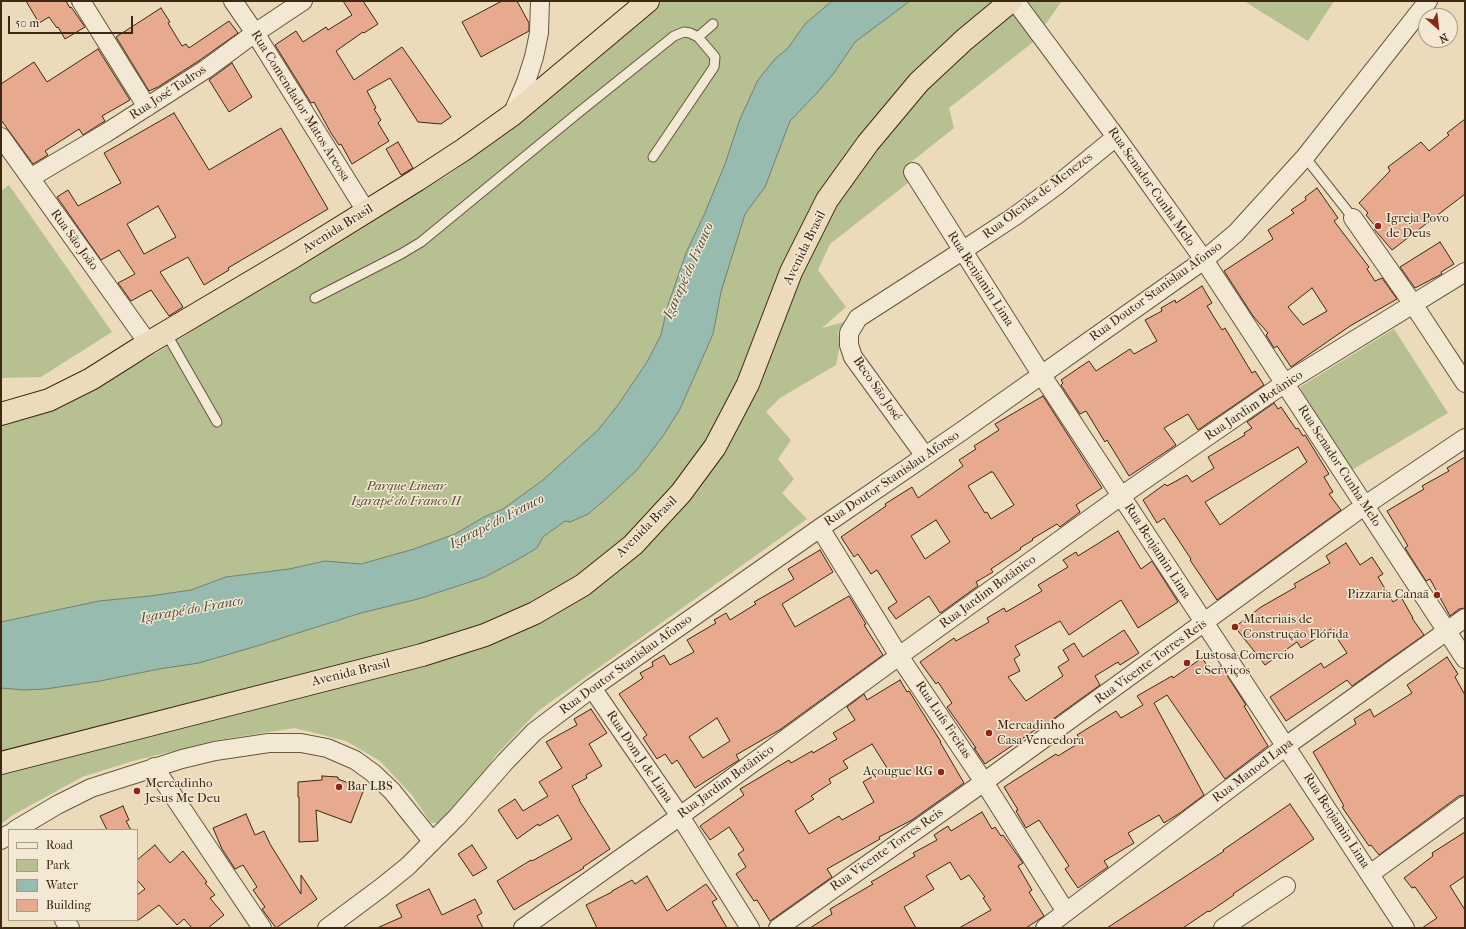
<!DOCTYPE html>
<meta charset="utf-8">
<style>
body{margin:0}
#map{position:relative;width:1466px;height:929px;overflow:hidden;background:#ebdbbb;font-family:"IM FELL French Canon",serif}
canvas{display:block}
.frame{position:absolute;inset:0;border:2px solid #3d2813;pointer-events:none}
.legend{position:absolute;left:8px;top:829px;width:130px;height:92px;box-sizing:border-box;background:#f2e8d3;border:1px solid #aa9b86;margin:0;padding:5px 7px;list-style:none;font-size:12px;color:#3d2813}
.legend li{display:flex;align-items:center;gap:8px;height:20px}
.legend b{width:20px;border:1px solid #aa9b86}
.north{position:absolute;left:1418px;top:8px;width:40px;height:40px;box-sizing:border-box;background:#f2e8d3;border:1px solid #aa9b86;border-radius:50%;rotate:152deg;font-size:11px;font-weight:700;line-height:16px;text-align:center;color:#3d2813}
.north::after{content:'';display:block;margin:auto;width:14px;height:18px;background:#8f2418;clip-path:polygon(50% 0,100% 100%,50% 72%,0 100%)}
.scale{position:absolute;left:8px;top:16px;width:125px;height:18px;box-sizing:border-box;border:2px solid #3d2813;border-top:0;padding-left:5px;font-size:12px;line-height:14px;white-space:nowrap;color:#3d2813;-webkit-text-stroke:3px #f2e8d3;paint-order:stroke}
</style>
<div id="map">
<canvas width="1466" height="929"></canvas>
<div class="frame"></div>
<ul class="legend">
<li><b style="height:5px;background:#f2e8d3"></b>Road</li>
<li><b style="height:11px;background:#b6c091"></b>Park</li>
<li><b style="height:11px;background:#98bbb0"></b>Water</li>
<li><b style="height:11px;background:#e7aa8e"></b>Building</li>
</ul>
<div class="north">N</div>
<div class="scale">50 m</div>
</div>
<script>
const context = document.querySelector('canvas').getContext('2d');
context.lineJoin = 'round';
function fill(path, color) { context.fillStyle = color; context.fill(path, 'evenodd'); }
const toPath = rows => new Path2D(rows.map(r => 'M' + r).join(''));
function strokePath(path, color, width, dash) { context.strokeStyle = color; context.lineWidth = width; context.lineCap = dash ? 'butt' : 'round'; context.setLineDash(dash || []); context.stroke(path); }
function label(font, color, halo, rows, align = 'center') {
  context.font = font + ' "IM FELL French Canon",serif'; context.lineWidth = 3; context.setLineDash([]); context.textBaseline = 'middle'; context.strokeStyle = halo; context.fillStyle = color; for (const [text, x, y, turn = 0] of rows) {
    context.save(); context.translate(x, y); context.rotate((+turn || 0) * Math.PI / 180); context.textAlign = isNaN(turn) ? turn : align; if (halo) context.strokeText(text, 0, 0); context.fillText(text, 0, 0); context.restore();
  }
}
fill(toPath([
 [663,1,1062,1,1032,43,949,108,954,128,906,166,913,179,830,244,818,270,846,307,822,328,844,322,838,332,840,344,836,365,780,398,766,412,791,440,778,459,794,479,782,493,807,519,538,711,495,756,478,782,444,820,437,823,431,823,412,795,380,761,346,741,295,728,218,740,133,761,82,777,13,815,1,824,1,427,59,406,150,357,336,241,450,174,519,123],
 [1244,1,1334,1,1308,41],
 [9,185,112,332,41,377,1,378,1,191],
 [1394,329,1448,413,1345,474,1300,387]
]), '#b6c091');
const water = toPath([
 [832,1,910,1,855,42,834,73,817,93,790,121,765,187,745,214,721,292,713,334,680,409,663,436,637,470,607,498,588,514,570,522,565,521,543,537,537,548,515,561,485,577,418,599,361,613,257,646,199,663,159,669,100,681,45,689,24,690,1,688,1,622,99,601,150,596,191,590,226,577,289,569,325,561,361,564,414,549,455,534,484,517,503,509,543,480,598,430,618,405,647,362,661,335,667,308,686,253,704,215,725,164,740,119,758,80,775,59,788,48,805,24,832,1]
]);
fill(water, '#98bbb0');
strokePath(water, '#748071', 1);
const building = toPath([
 [26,1,66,1,70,8,71,7,85,27,65,39,58,27,57,28,49,17,39,23,26,1],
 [343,1,363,1,378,24,364,33,363,32,336,51,354,80,402,47,451,117,441,124,418,122,390,78,367,91,376,108,374,109,381,120,378,123,389,141,352,164,341,144,339,145,331,133,314,102,311,103,275,45,296,31,303,42,326,27,328,30,352,15,343,1],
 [502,1,517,1,529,23,529,31,481,57,462,22,502,1],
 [161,8,170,22,168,23,182,46,186,44,189,48,229,21,238,33,200,60,158,87,149,91,116,37,161,8],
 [98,49,130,100,102,116,105,121,100,124,83,135,79,129,45,151,48,155,33,164,1,120,1,84,34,62,47,82,98,49],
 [232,63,252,97,229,112,209,80,232,63],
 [174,113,209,170,281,128,328,209,228,268,229,270,204,285,188,257,160,272,183,307,169,316,151,290,131,301,118,283,135,274,119,250,101,260,57,197,68,190,78,206,121,183,104,153,174,113],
 [158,206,176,237,144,254,127,224,158,206],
 [1465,119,1465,194,1392,250,1374,229,1376,227,1366,215,1368,213,1359,203,1390,171,1388,167,1421,142,1429,151,1449,135,1447,133,1465,119],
 [398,142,413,168,401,175,386,149,398,142],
 [1317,188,1338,218,1334,221,1369,267,1367,269,1375,281,1382,278,1397,299,1350,326,1291,367,1277,346,1274,348,1266,335,1268,333,1253,316,1224,271,1273,239,1268,230,1294,213,1291,210,1306,200,1305,197,1317,188],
 [1312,288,1327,311,1303,325,1288,307,1312,288],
 [1440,242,1454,264,1441,272,1442,274,1415,288,1400,267,1440,242],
 [1202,286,1212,303,1207,306,1222,330,1225,328,1252,373,1255,371,1264,385,1198,430,1188,414,1164,428,1176,445,1129,476,1107,440,1105,442,1086,411,1080,414,1061,385,1063,383,1061,380,1089,361,1096,371,1130,349,1134,354,1157,341,1145,320,1162,311,1161,308,1175,300,1176,303,1202,286],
 [1043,396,1102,488,1076,505,1080,512,1060,527,1057,524,1032,539,1033,540,1020,548,1021,549,991,569,993,572,976,582,978,586,942,612,940,613,929,596,896,619,888,608,897,602,877,570,871,574,858,554,854,557,841,537,886,506,885,504,912,487,918,498,963,466,959,460,976,449,974,446,999,430,995,424,1043,396],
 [991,472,993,472,1014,505,991,519,987,512,985,513,968,486,991,472],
 [936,520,950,542,925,559,911,536,936,520],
 [1274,403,1278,409,1281,407,1296,429,1298,428,1303,436,1305,435,1329,474,1324,477,1333,492,1329,494,1341,510,1217,600,1190,560,1191,559,1164,518,1157,523,1143,500,1165,484,1167,486,1187,475,1192,482,1214,468,1208,457,1245,435,1244,433,1252,428,1247,422,1274,403],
 [1298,447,1307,462,1220,525,1205,502,1298,447],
 [1465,457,1465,608,1459,609,1450,616,1430,579,1426,581,1405,548,1408,546,1387,511,1424,489,1422,486,1449,471,1447,468,1465,457],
 [1118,531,1141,569,1152,561,1178,602,1138,628,1121,600,1069,635,1060,621,1015,646,1020,655,1014,659,1020,671,1008,677,1026,701,1063,676,1058,667,1069,660,1063,650,1074,643,1083,657,1124,630,1139,653,1120,665,1118,662,1095,676,1100,685,1042,727,1041,726,985,764,974,748,976,748,947,707,952,703,938,682,936,684,920,662,954,638,956,641,989,622,987,618,1004,608,1006,612,1042,591,1038,585,1068,567,1063,560,1076,552,1078,556,1118,531],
 [1346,543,1360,565,1372,557,1383,574,1378,577,1393,602,1401,597,1413,618,1412,618,1424,635,1352,686,1347,680,1286,721,1270,697,1321,663,1324,668,1347,653,1331,629,1301,648,1297,642,1265,665,1235,627,1261,607,1296,587,1294,584,1330,563,1326,556,1346,543],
 [820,550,833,572,782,604,795,627,849,596,866,624,864,625,883,655,781,729,736,755,739,760,695,788,677,760,672,764,665,754,657,759,643,738,647,735,619,694,643,678,640,673,653,666,652,662,664,655,670,665,694,652,687,640,716,623,714,620,726,613,730,620,756,604,754,602,794,579,788,569,820,550],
 [717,718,730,741,703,758,689,737,717,718],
 [1447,657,1458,674,1455,677,1465,695,1465,795,1459,796,1379,855,1371,845,1369,846,1342,807,1344,806,1313,752,1356,724,1354,719,1370,709,1374,717,1412,693,1407,685,1447,657],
 [1202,658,1212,672,1221,666,1246,705,1244,706,1268,746,1225,779,1167,695,1154,703,1204,795,1180,813,1164,823,1159,815,1128,833,1134,843,1104,861,1108,867,1078,888,1065,869,1069,866,1039,820,1026,828,1016,811,1018,810,1004,787,1056,754,1058,756,1082,741,1077,735,1116,711,1121,718,1143,705,1137,696,1172,676,1173,678,1202,658],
 [900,680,907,692,909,691,941,742,940,742,964,783,912,820,879,837,880,839,827,869,832,877,770,921,757,900,754,901,736,874,746,867,738,854,744,850,729,827,710,840,700,826,744,795,740,789,789,760,791,763,812,751,813,753,837,739,833,733,855,720,847,707,864,694,867,700,900,680],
 [872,744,887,768,863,782,874,802,842,820,839,816,809,834,795,811,814,799,811,796,831,783,829,779,848,768,843,761,872,744],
 [591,709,607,733,589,744,602,766,586,775,587,778,572,786,580,800,579,800,610,849,583,867,584,868,514,910,497,881,531,860,532,861,572,839,558,815,539,826,538,824,517,839,498,810,515,799,523,811,548,796,539,782,562,768,546,742,577,725,574,719,591,709],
 [322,776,338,777,338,779,364,789,351,823,316,810,318,841,299,842,299,797,298,797,298,782,322,780,322,776],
 [1290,804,1314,839,1233,894,1234,895,1209,912,1208,911,1183,928,1107,928,1224,851,1223,850,1290,804],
 [123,806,129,820,126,821,131,830,107,830,100,816,123,806],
 [982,812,992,829,995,827,1001,836,1003,835,1023,863,1018,866,1032,890,1029,892,1044,916,1026,928,959,928,991,910,983,898,985,897,969,875,961,880,950,862,926,876,934,889,904,907,916,928,810,928,832,914,830,909,873,884,871,882,915,856,913,853,937,840,934,835,948,826,951,831,982,812],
 [246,814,255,835,264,831,270,844,301,894,301,875,317,899,276,928,262,909,265,907,253,890,257,887,243,865,235,869,222,849,213,828,246,814],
 [1465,832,1465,876,1450,886,1465,910,1465,928,1422,928,1437,918,1415,887,1412,888,1404,878,1433,856,1432,853,1465,832],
 [155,845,170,863,183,851,207,882,205,883,215,895,210,898,224,915,208,928,192,928,184,919,177,925,159,905,137,921,137,895,145,889,137,880,137,860,155,845],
 [472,845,487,868,473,876,458,854,472,845],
 [647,876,667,911,706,884,717,899,712,902,727,928,597,928,586,905,612,892,612,891,632,880,635,884,647,876],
 [429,889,442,915,475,899,482,913,477,916,483,928,377,928,402,917,396,905,429,889]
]);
fill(building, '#e7aa8e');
strokePath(building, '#3d2813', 1);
const service = toPath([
 [653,157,714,67,715,57,698,37,713,24],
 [1305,157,1353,218],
 [315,298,401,254,421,242,578,113,674,36,684,32,690,33,698,37],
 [166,333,217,422]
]);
const minor = toPath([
 [81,1,147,107],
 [233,1,255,33,366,211],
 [1015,1,1116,137,1204,260,1465,659],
 [512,115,526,82,534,57,539,33,540,1],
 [1,137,148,343],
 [913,172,1041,374,1405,928],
 [30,178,106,133,206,69,255,33,303,1],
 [1353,218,1413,304,1465,383],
 [925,456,853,357,849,345,849,333,858,318,962,251,1015,216,1056,186,1116,137],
 [820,528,899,656,984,782,1066,912],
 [592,688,680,816,750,928],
 [154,767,262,928],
 [15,830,57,805,91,788,182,759,215,751,269,743,301,743,327,748,355,760,373,773,392,791,432,841],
 [1,840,9,834],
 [1370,874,1465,805],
 [64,920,70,928],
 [327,928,382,887,408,866,457,817,505,762,534,732,592,688,820,528,962,431,1204,260,1236,233,1305,157,1428,1],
 [523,928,680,816,899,656,1121,496,1285,383,1465,272],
 [778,928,984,782,1364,506,1465,438],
 [1045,928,1286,746,1465,618],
 [1223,928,1286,886]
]);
const trunk = toPath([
 [1,414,49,400,91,379,148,343,293,257,417,180,463,150,512,115,648,1],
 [1,763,422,655,485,635,535,613,583,585,633,545,681,493,715,447,748,384,791,272,827,200,868,143,919,82,964,40,1011,1]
]);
strokePath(service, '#68553d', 11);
strokePath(minor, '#68553d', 20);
strokePath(trunk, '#3d2813', 24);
strokePath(service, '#f2e8d3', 9);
strokePath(minor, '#f2e8d3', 18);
strokePath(trunk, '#ebdbbb', 22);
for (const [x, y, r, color] of [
 [1378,226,4,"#8f2418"],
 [1437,595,4,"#8f2418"],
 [1235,627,4,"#8f2418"],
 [1187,663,4,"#8f2418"],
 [989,733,4,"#8f2418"],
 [941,772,4,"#8f2418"],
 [339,787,4,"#8f2418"],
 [137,791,4,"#8f2418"]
]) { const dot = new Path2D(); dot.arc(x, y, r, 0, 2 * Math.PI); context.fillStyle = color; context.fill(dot); strokePath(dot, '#f2e8d3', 1.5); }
label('13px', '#3d2813', '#f2e8d3', [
 ["Rua José Tadros",168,93,-33],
 ["Rua Comendador Matos Areosa",300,106,58],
 ["Rua Senador Cunha Melo",1151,187,55],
 ["Rua Olenka de Menezes",1038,196,-37],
 ["Avenida Brasil",338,229,-32],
 ["Rua São João",74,240,54],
 ["Avenida Brasil",805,248,-64],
 ["Rua Benjamin Lima",980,279,57],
 ["Rua Doutor Stanislau Afonso",1156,292,-36],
 ["Beco São José",877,389,55],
 ["Rua Jardim Botânico",1254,406,-34],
 ["Rua Senador Cunha Melo",1339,466,57],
 ["Rua Doutor Stanislau Afonso",892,479,-34],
 ["Avenida Brasil",647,527,-45],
 ["Rua Benjamin Lima",1157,551,57],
 ["Rua Jardim Botânico",988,592,-36],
 ["Rua Vicente Torres Reis",1151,662,-36],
 ["Rua Doutor Stanislau Afonso",626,665,-36],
 ["Avenida Brasil",351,673,-14],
 ["Rua Luís Freitas",943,720,56],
 ["Rua Dom J de Lima",639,757,56],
 ["Rua Manoel Lapa",1253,771,-37],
 ["Rua Jardim Botânico",726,782,-36],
 ["Rua Benjamin Lima",1336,821,57],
 ["Rua Vicente Torres Reis",887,850,-35]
]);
label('13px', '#3d2813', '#f2e8d3', [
 ["Igreja Povo",1386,219],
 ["de Deus",1386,234],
 ["Pizzaria Canaã",1429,595,"right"],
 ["Materiais de",1243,620],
 ["Construção Flórida",1243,635],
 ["Lustosa Comercio",1195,656],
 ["e Serviços",1195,671],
 ["Mercadinho",997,726],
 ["Casa Vencedora",997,741],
 ["Açougue RG",933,772,"right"],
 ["Mercadinho",145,784],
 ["Jesus Me Deu",145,799],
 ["Bar LBS",347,787]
], 'left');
label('italic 13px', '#5b4e32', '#f2e8d3', [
 ["Parque Linear",406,487],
 ["Igarapé do Franco II",406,502]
]);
label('italic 14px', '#544d3a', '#f2e8d3', [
 ["Igarapé do Franco",689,271,-66],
 ["Igarapé do Franco",497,522,-27],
 ["Igarapé do Franco",192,610,-10]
]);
</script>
